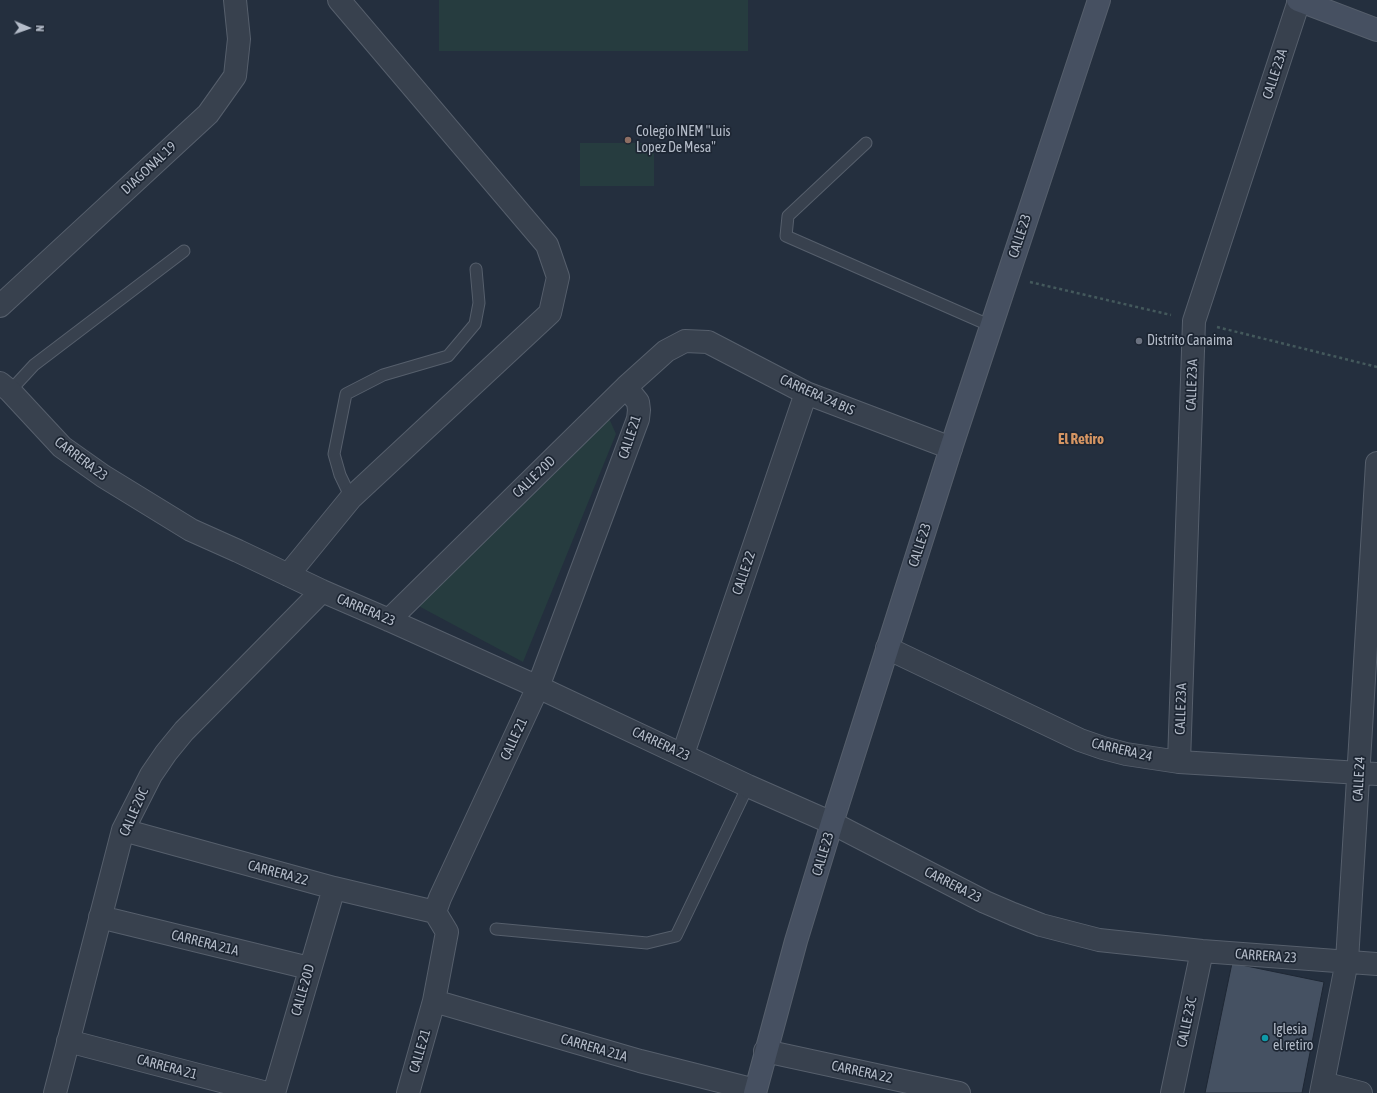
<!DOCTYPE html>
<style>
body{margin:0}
#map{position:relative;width:1377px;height:1093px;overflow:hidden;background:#242f3e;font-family:"Asap Condensed",sans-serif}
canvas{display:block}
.north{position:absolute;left:8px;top:8px;width:40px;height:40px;-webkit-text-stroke:3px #1d2633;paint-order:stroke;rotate:92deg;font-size:11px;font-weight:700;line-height:16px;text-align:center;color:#b4bcc9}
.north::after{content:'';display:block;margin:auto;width:14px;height:18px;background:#b4bcc9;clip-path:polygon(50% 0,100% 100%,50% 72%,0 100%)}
</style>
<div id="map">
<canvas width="1377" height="1093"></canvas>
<div class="north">N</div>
</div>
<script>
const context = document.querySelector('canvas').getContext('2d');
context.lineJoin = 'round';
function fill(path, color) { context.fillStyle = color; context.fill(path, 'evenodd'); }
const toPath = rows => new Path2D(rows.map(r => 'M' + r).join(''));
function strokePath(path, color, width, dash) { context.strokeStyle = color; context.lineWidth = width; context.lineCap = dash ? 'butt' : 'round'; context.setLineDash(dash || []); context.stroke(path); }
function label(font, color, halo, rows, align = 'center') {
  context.font = font + ' "Asap Condensed",sans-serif'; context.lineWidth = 3.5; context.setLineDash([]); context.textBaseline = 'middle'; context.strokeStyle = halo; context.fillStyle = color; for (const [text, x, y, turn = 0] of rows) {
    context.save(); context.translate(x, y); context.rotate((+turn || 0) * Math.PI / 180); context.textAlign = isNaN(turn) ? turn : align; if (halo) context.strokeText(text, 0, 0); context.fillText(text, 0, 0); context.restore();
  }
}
fill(toPath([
 [439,0,748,0,748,51,439,51],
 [580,143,654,143,654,186,580,186],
 [608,416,616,434,523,662,413,603]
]), '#263c3f');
const building = toPath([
 [1232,963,1324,982,1302,1093,1205,1093,1232,963]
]);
fill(building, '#455162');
strokePath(building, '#1f2835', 1);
const lane = toPath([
 [866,143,788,216,786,236,991,326],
 [10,391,34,365,184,251],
 [351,498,340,475,334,454,346,394,383,375,448,356,475,324,479,303,476,269],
 [496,929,647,943,676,936,748,786]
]);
const street = toPath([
 [0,306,208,114,235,76,239,39,235,0],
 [0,383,10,391,62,447,103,476,191,530,238,551,322,591,389,620,538,687,748,786,832,823,985,902,1013,914,1041,925,1099,940,1202,951,1377,964],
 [288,575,351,498,550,313,558,277,547,245,339,0],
 [389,620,626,387,666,351,685,341,708,342,806,393,951,448],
 [887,648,1080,740,1103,748,1126,754,1179,762,1377,774],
 [683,754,806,393],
 [1179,762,1194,321,1299,1],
 [123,830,334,888,435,912],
 [100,917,309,968],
 [434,1001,640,1061,755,1090],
 [68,1041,267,1093],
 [765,1051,959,1093],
 [1323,1083,1361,1093],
 [55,1093,123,830,151,775,166,753,184,731,322,591],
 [274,1093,334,888],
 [408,1093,434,1001,447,932,435,912,440,898,538,687,638,419,639,410,638,402,626,387],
 [1172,1093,1202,951],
 [1321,1093,1347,961,1377,463]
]);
const secondary = toPath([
 [1298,0,1377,30],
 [755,1093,796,941,832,823,951,448,1099,0]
]);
strokePath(lane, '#565f6c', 13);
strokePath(street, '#565f6c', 24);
strokePath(secondary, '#565f6c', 24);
strokePath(toPath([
 [1030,282,1171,315],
 [1217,327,1377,367]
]), '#44595c', 2.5, [3, 3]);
strokePath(lane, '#38414e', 11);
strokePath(street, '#38414e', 22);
strokePath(secondary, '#465061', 22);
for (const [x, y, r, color] of [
 [628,140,4,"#8d6e63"],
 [1139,341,4,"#6b7280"],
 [1265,1038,4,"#0f9aa8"]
]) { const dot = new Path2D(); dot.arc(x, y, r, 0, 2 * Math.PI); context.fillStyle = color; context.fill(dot); strokePath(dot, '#1d2633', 1.5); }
label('14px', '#b4bcc9', '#1d2633', [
 ["CALLE 23A",1275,74,-72],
 ["DIAGONAL 19",149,168,-43],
 ["CALLE 23",1020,236,-72],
 ["CALLE 23A",1192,385,-88],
 ["CARRERA 24 BIS",817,395,24],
 ["CALLE 21",630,437,-72],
 ["CARRERA 23",81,459,37],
 ["CALLE 20D",534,477,-44],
 ["CALLE 23",920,545,-72],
 ["CALLE 22",744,573,-71],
 ["CARRERA 23",366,610,23],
 ["CALLE 23A",1181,709,-88],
 ["CALLE 21",514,739,-65],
 ["CARRERA 23",661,744,25],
 ["CARRERA 24",1122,750,13],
 ["CALLE 24",1359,779,-87],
 ["CALLE 20C",134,812,-66],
 ["CALLE 23",823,854,-73],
 ["CARRERA 22",278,873,15],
 ["CARRERA 23",953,885,27],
 ["CARRERA 21A",205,943,14],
 ["CARRERA 23",1266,956,4],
 ["CALLE 20D",303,990,-74],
 ["CALLE 23C",1187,1022,-78],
 ["CARRERA 21A",594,1048,16],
 ["CALLE 21",420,1051,-74],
 ["CARRERA 21",167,1067,15],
 ["CARRERA 22",862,1072,12]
]);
label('14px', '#b4bcc9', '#1d2633', [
 ["Colegio INEM \"Luis",636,132],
 ["Lopez De Mesa\"",636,148],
 ["Distrito Canaima",1147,341],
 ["Iglesia",1273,1030],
 ["el retiro",1273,1046]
], 'left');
label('bold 15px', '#d59563', '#1d2633', [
 ["El Retiro",1081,439]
]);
</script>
